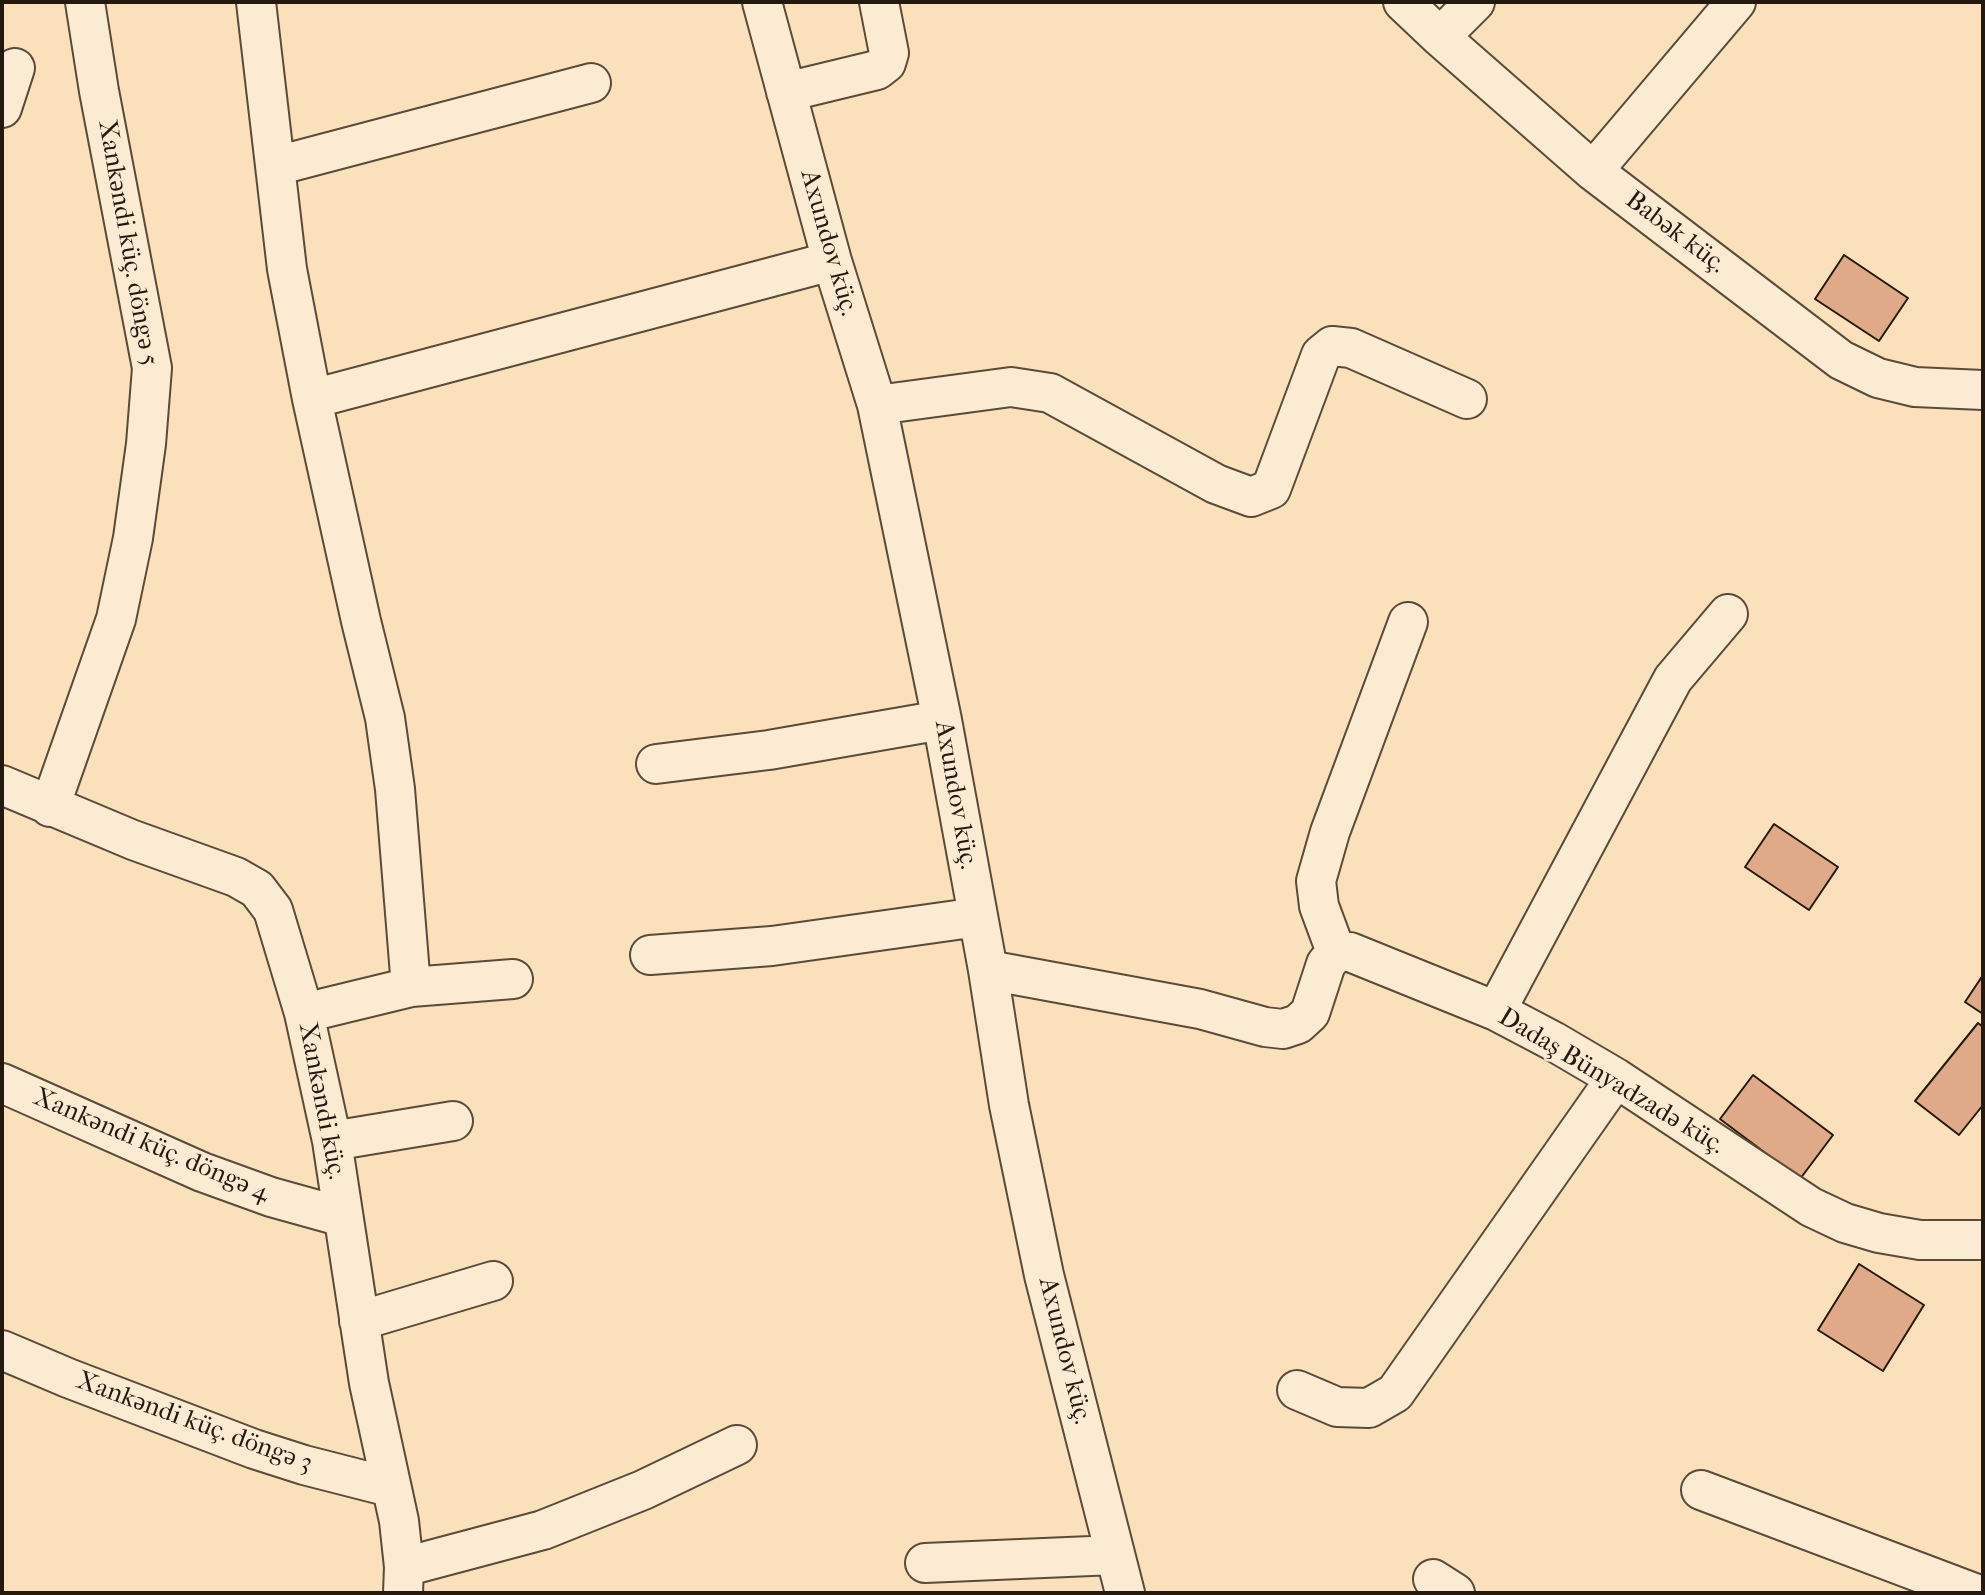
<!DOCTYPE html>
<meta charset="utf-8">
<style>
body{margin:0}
#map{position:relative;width:1985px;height:1595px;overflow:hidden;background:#fbe0bc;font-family:"IM FELL French Canon",serif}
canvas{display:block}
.frame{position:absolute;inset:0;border:4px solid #23190f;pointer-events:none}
</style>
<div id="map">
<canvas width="1985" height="1595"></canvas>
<div class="frame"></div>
</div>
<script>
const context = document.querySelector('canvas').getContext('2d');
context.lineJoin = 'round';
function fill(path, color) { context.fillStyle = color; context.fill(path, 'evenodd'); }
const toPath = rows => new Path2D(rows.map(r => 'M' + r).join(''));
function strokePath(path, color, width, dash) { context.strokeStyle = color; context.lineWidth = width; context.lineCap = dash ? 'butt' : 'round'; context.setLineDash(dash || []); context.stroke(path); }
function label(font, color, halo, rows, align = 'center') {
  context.font = font + ' "IM FELL French Canon",serif'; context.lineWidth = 5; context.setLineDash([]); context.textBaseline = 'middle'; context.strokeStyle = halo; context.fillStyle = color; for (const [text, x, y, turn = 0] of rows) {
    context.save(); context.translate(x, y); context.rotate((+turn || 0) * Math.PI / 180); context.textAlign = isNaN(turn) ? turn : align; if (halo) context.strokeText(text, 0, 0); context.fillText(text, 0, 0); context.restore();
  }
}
const building = toPath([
 [1844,255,1908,298,1879,341,1815,299,1844,255],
 [1774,824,1838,867,1809,910,1745,867,1774,824],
 [1983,975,1983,1014,1965,1002,1983,975],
 [1978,1023,1983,1027,1983,1105,1959,1135,1915,1101,1978,1023],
 [1753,1075,1833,1135,1800,1179,1720,1119,1753,1075],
 [1859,1264,1924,1305,1883,1371,1818,1330,1859,1264]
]);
fill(building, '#e0aa89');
strokePath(building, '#23190f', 2);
const minor = toPath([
 [256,2,287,269,312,399,361,621,385,718,395,789,411,987,304,1013],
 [762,2,832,261,877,405,942,720,988,970,1009,1105,1044,1275,1125,1593],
 [1403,2,1440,37,1593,171,1841,360,1878,378,1915,387,1983,390],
 [1440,37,1475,2],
 [786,92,877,70,886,63,889,53,879,2],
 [2,108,15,68],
 [276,166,591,83],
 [1593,171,1736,2],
 [312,399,832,261],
 [877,405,1011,387,1050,393,1216,484,1251,497,1271,489,1321,355,1332,346,1351,348,1467,399],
 [656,764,769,750,942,720],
 [2,785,133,840,236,877,257,889,273,910,304,1013,332,1141,369,1383,399,1521,404,1567,403,1593],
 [50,807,116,619,133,538,146,444,152,368,99,91,85,2],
 [1336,952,1319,906,1316,881,1330,832,1408,622],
 [650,955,772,946,978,917],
 [988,970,1200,1009,1265,1027,1283,1029,1298,1024,1310,1013,1326,964,1336,952,1350,952,1496,1011,1553,1041,1616,1078,1811,1207,1845,1223,1879,1233,1920,1240,1983,1240],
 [411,987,513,979],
 [1496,1011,1673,679,1728,614],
 [2,1083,202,1172,271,1197,343,1217],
 [332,1141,453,1121],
 [359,1321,493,1281],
 [2,1350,68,1378,254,1449,304,1465,390,1487],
 [1297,1390,1337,1407,1369,1408,1395,1393,1616,1078],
 [1701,1490,1974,1593],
 [925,1563,1115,1555],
 [404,1567,543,1530,643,1490,737,1445],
 [1433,1579,1455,1593]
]);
strokePath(minor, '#594b3a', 42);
strokePath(minor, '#fcebd3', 38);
label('26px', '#23190f', '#fcebd3', [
 ["Babək küç.",1675,233,37],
 ["Xankəndi küç. döngə 5",127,243,80],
 ["Axundov küç.",828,243,74],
 ["Axundov küç.",955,795,80],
 ["Dadaş Bünyadzadə küç.",1611,1082,31],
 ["Xankəndi küç.",321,1101,79],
 ["Xankəndi küç. döngə 4",151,1146,23],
 ["Axundov küç.",1064,1351,76],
 ["Xankəndi küç. döngə 3",194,1423,20]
]);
</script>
